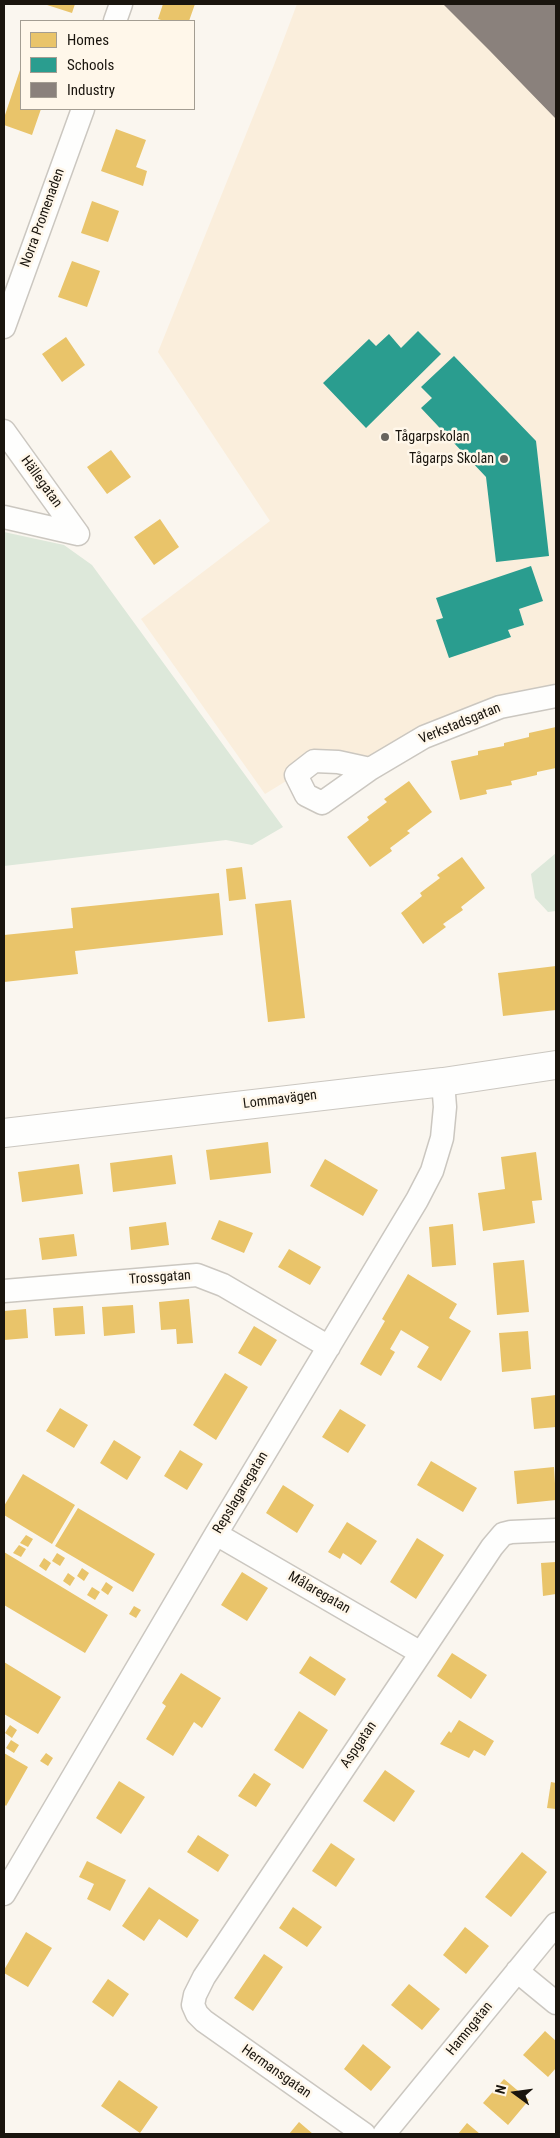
<!DOCTYPE html>
<meta charset="utf-8">
<style>
body{margin:0}
#map{position:relative;width:560px;height:2138px;overflow:hidden;background:#faf6ef;font-family:"Roboto Condensed",sans-serif}
canvas{display:block}
.frame{position:absolute;inset:0;border:5px solid #1a150e;pointer-events:none}
.legend{position:absolute;left:20px;top:20px;width:175px;height:90px;box-sizing:border-box;background:#fff7ea;border:1px solid #a39d92;margin:0;padding:6px 9px;list-style:none;font-size:15px;color:#1a150e}
.legend li{display:flex;align-items:center;gap:10px;height:25px}
.legend b{width:25px;border:1px solid #a39d92}
.north{position:absolute;left:490px;top:2068px;width:50px;height:50px;-webkit-text-stroke:4px #fff7ea;paint-order:stroke;rotate:284deg;font-size:14px;font-weight:700;line-height:20px;text-align:center;color:#1a150e}
.north::after{content:'';display:block;margin:auto;width:18px;height:22px;background:#1a150e;clip-path:polygon(50% 0,100% 100%,50% 72%,0 100%)}
</style>
<div id="map">
<canvas width="560" height="2138"></canvas>
<div class="frame"></div>
<ul class="legend">
<li><b style="height:14px;background:#e9c46a"></b>Homes</li>
<li><b style="height:14px;background:#2a9d8f"></b>Schools</li>
<li><b style="height:14px;background:#8a817c"></b>Industry</li>
</ul>
<div class="north">N</div>
</div>
<script>
const context = document.querySelector('canvas').getContext('2d');
context.lineJoin = 'round';
function fill(path, color) { context.fillStyle = color; context.fill(path, 'evenodd'); }
const toPath = rows => new Path2D(rows.map(r => 'M' + r).join(''));
function strokePath(path, color, width, dash) { context.strokeStyle = color; context.lineWidth = width; context.lineCap = dash ? 'butt' : 'round'; context.setLineDash(dash || []); context.stroke(path); }
function label(font, color, halo, rows, align = 'center') {
  context.font = font + ' "Roboto Condensed",sans-serif'; context.lineWidth = 5; context.setLineDash([]); context.textBaseline = 'middle'; context.strokeStyle = halo; context.fillStyle = color; for (const [text, x, y, turn = 0] of rows) {
    context.save(); context.translate(x, y); context.rotate((+turn || 0) * Math.PI / 180); context.textAlign = isNaN(turn) ? turn : align; if (halo) context.strokeText(text, 0, 0); context.fillText(text, 0, 0); context.restore();
  }
}
fill(toPath([
 [297,4,556,4,556,696,370,769,338,763,296,775,265,794,141,619,270,521,158,352,274,65]
]), '#faeedc');
fill(toPath([
 [4,532,64,545,92,565,283,827,252,845,226,840,4,866],
 [556,853,556,911,548,912,535,898,531,874]
]), '#dde8da');
fill(toPath([
 [44,4,75,4,72,13],
 [163,4,195,4,189,21,164,21,158,19],
 [21,67,21,109,41,109,32,135,4,125,4,118],
 [116,129,146,140,136,167,147,171,143,186,101,171],
 [92,201,119,211,108,242,81,233],
 [72,261,100,271,87,307,58,297],
 [66,337,85,365,62,382,42,354],
 [111,450,131,477,107,494,87,467],
 [160,519,179,547,154,565,134,537],
 [556,727,556,768,537,772,537,775,511,781,512,785,486,790,487,794,460,800,451,761,478,755,478,751,504,746,504,743,529,737,529,733],
 [409,781,432,812,407,831,410,833,390,848,392,851,370,867,347,837,369,820,367,817,387,802,384,799],
 [462,857,485,888,461,907,463,910,443,924,446,927,423,944,401,913,422,896,420,893,440,878,437,875],
 [242,867,246,899,229,901,226,869],
 [219,893,223,935,75,951,78,974,4,982,4,935,73,928,71,908],
 [291,900,305,1018,268,1022,255,904],
 [556,966,556,1010,503,1016,498,973],
 [268,1142,271,1173,210,1180,206,1150],
 [536,1152,542,1200,532,1201,535,1223,483,1231,478,1193,505,1189,501,1157],
 [172,1155,176,1184,113,1192,110,1163],
 [325,1159,378,1190,363,1216,310,1186],
 [79,1164,83,1194,22,1202,18,1172],
 [219,1220,253,1233,244,1253,211,1239],
 [166,1222,169,1245,131,1250,129,1227],
 [453,1224,456,1265,432,1267,429,1227],
 [74,1234,77,1256,42,1260,39,1238],
 [289,1249,321,1267,310,1285,278,1267],
 [524,1260,529,1312,497,1315,493,1263],
 [408,1274,457,1304,449,1318,471,1331,441,1381,417,1367,429,1347,401,1330,390,1349,395,1352,381,1376,360,1364,385,1321,382,1319],
 [189,1299,193,1343,177,1344,176,1329,161,1330,159,1302],
 [133,1305,135,1333,104,1336,102,1307],
 [83,1306,85,1334,55,1336,53,1308],
 [26,1309,28,1338,4,1340,4,1311],
 [254,1326,277,1340,261,1366,238,1353],
 [528,1331,531,1369,502,1372,499,1333],
 [225,1373,248,1387,216,1440,193,1425],
 [556,1395,556,1427,534,1429,531,1398],
 [60,1408,88,1425,74,1448,46,1431],
 [340,1409,366,1425,348,1453,322,1437],
 [114,1440,141,1457,127,1480,100,1463],
 [180,1450,203,1464,187,1490,164,1476],
 [431,1461,477,1488,463,1512,417,1485],
 [554,1467,556,1500,517,1504,514,1471],
 [23,1474,75,1505,52,1544,4,1515,4,1506],
 [283,1485,314,1505,297,1533,266,1513],
 [78,1508,155,1554,133,1592,55,1546],
 [347,1522,377,1541,361,1565,343,1553,340,1559,328,1552],
 [26,1535,33,1539,28,1547,20,1543],
 [417,1538,444,1555,416,1599,390,1582],
 [19,1545,26,1549,21,1557,13,1553],
 [4,1552,108,1615,85,1653,4,1605],
 [57,1553,65,1558,60,1566,52,1561],
 [44,1558,51,1563,46,1571,39,1566],
 [556,1562,556,1594,543,1596,541,1563],
 [82,1568,89,1573,84,1581,77,1576],
 [242,1572,268,1588,247,1621,221,1605],
 [68,1573,75,1578,70,1586,63,1581],
 [106,1582,113,1587,108,1595,101,1590],
 [92,1587,100,1592,95,1600,87,1595],
 [134,1606,141,1610,136,1618,129,1614],
 [452,1653,487,1675,471,1699,437,1676],
 [310,1656,346,1679,335,1696,299,1673],
 [4,1662,61,1697,38,1734,4,1714],
 [181,1673,221,1698,202,1728,194,1722,173,1756,146,1739,166,1706,162,1703],
 [299,1711,328,1730,303,1769,274,1750],
 [459,1720,494,1741,485,1756,474,1750,469,1758,440,1744,449,1731,451,1733],
 [10,1725,17,1730,12,1738,5,1733],
 [11,1740,19,1745,14,1753,6,1748],
 [4,1753,28,1767,6,1806,4,1804],
 [46,1753,53,1758,48,1766,40,1761],
 [385,1770,415,1791,394,1822,363,1801],
 [254,1773,271,1784,256,1807,238,1796],
 [119,1781,145,1797,121,1834,96,1818],
 [551,1782,556,1783,556,1809,547,1808],
 [198,1835,229,1855,218,1872,187,1852],
 [331,1843,355,1859,336,1887,312,1871],
 [522,1852,547,1872,511,1917,485,1897],
 [87,1861,126,1880,110,1911,87,1899,94,1884,79,1877],
 [149,1887,199,1920,187,1938,159,1919,144,1941,122,1926],
 [293,1907,322,1927,307,1947,279,1928],
 [465,1927,489,1946,466,1974,443,1955],
 [26,1932,52,1948,28,1987,4,1973,4,1970],
 [264,1954,283,1967,253,2011,234,1998],
 [108,1979,129,1994,113,2017,92,2002],
 [409,1984,440,2009,422,2030,391,2005],
 [545,2031,556,2041,556,2068,548,2077,523,2055],
 [363,2044,391,2067,371,2091,344,2069],
 [504,2079,529,2100,508,2125,483,2103],
 [119,2080,158,2107,140,2133,101,2106],
 [299,2122,313,2134,289,2134],
 [467,2123,480,2134,458,2134]
]), '#e9c46a');
fill(toPath([
 [418,331,441,354,366,428,323,383,369,339,376,346,389,334,401,348],
 [454,356,536,441,549,556,496,562,486,477,421,408,432,398,421,387],
 [531,566,543,601,519,609,524,625,508,630,511,637,449,658,436,620,443,618,436,598]
]), '#2a9d8f');
fill(toPath([
 [443,4,556,4,556,119,490,51]
]), '#8a817c');
const minor = toPath([
 [115,21,121,4],
 [4,327,83,109],
 [4,431,78,534],
 [4,517,78,534],
 [370,769,338,762,314,761,296,775,306,795,322,803,370,769,424,737,500,707,556,696],
 [4,1291,197,1275,223,1285,329,1347],
 [216,1534,421,1653],
 [4,1894,216,1534,417,1200,432,1171,442,1138,445,1107,443,1082],
 [517,1971,556,2003],
 [364,2134,204,2021,197,2014,193,2005,195,1995,204,1977,492,1547,503,1534,511,1532,556,1530],
 [384,2134,556,1924]
]);
const tertiary = toPath([
 [4,1133,443,1082,556,1065]
]);
strokePath(minor, '#cbc7c0', 25);
strokePath(tertiary, '#cbc7c0', 30);
strokePath(minor, '#fefefd', 22);
strokePath(tertiary, '#fefefd', 28);
for (const [x, y, r, color] of [
 [385,437,5,"#68645d"],
 [504,459,5,"#68645d"]
]) { const dot = new Path2D(); dot.arc(x, y, r, 0, 2 * Math.PI); context.fillStyle = color; context.fill(dot); strokePath(dot, '#fff7ea', 2); }
label('14px', '#1a150e', '#fff7ea', [
 ["Norra Promenaden",43,218,-70],
 ["Hällegatan",41,482,54],
 ["Verkstadsgatan",460,724,-22],
 ["Lommavägen",280,1100,-7],
 ["Trossgatan",160,1278,-4],
 ["Repslagaregatan",241,1493,-59],
 ["Målaregatan",319,1593,30],
 ["Aspgatan",359,1745,-56],
 ["Hamngatan",470,2029,-51],
 ["Hermansgatan",276,2072,35]
]);
label('14px', '#1a150e', '#fff7ea', [
 ["Tågarpskolan",395,437],
 ["Tågarps Skolan",494,459,"right"]
], 'left');
</script>
